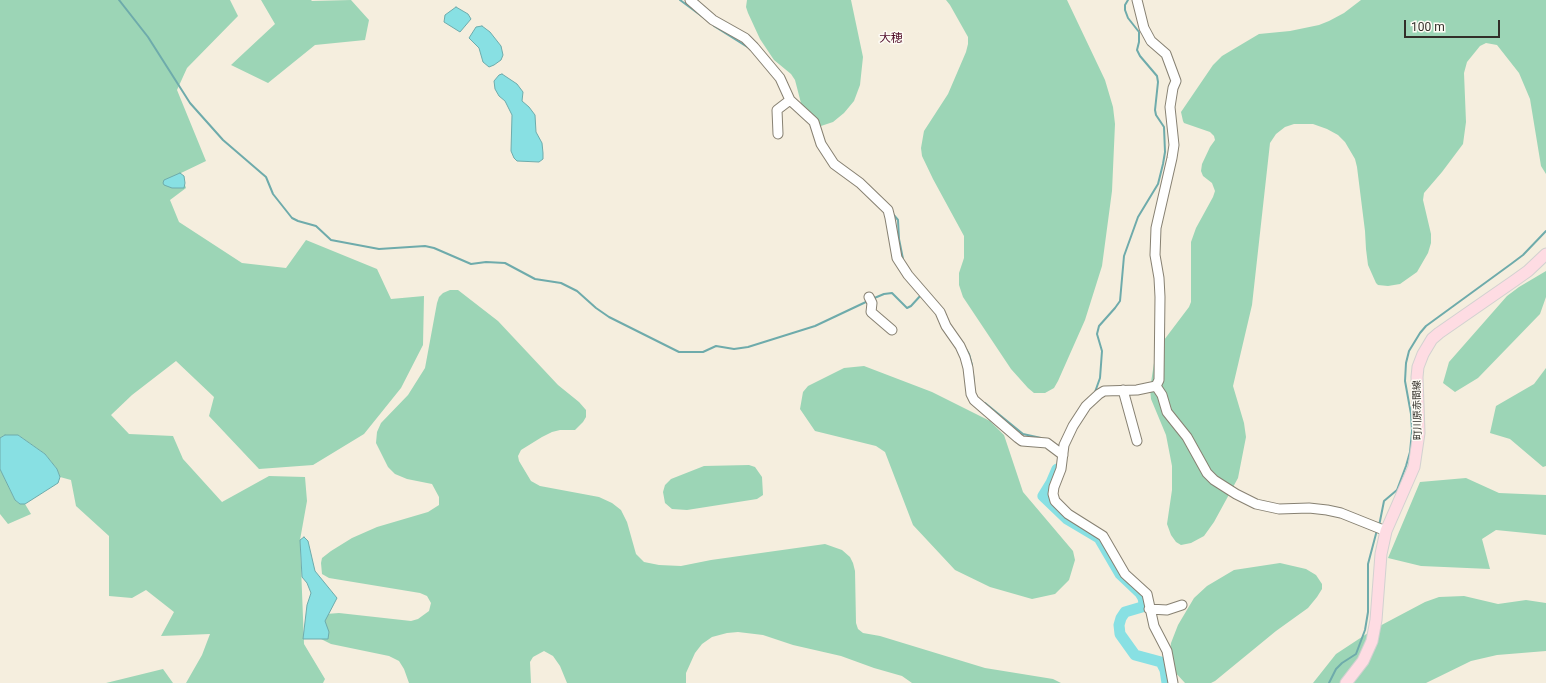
<!DOCTYPE html>
<meta charset="utf-8">
<style>
body{margin:0}
#map{position:relative;width:1546px;height:683px;overflow:hidden;background:#f5eede;font-family:Roboto,sans-serif}
canvas{display:block}
.scale{position:absolute;left:1404px;top:20px;width:96px;height:18px;box-sizing:border-box;border:2px solid #322f29;border-top:0;padding-left:5px;font-size:12px;line-height:14px;white-space:nowrap;color:#322f29;-webkit-text-stroke:3px #fefcf5;paint-order:stroke}
</style>
<div id="map">
<canvas width="1546" height="683"></canvas>
<div class="scale">100 m</div>
</div>
<script>
const context = document.querySelector('canvas').getContext('2d');
context.lineJoin = 'round';
function fill(path, color) { context.fillStyle = color; context.fill(path, 'evenodd'); }
const toPath = rows => new Path2D(rows.map(r => 'M' + r).join(''));
function strokePath(path, color, width, dash) { context.strokeStyle = color; context.lineWidth = width; context.lineCap = dash ? 'butt' : 'round'; context.setLineDash(dash || []); context.stroke(path); }
function label(font, color, halo, rows, align = 'center') {
  context.font = font + ' Roboto,"Noto Sans JP",sans-serif'; context.lineWidth = 3; context.setLineDash([]); context.textBaseline = 'middle'; context.strokeStyle = halo; context.fillStyle = color; for (const [text, x, y, turn = 0] of rows) {
    context.save(); context.translate(x, y); context.rotate((+turn || 0) * Math.PI / 180); context.textAlign = isNaN(turn) ? turn : align; if (halo) context.strokeText(text, 0, 0); context.fillText(text, 0, 0); context.restore();
  }
}
fill(toPath([
 [0,0,230,0,238,16,187,68,177,90,206,161,181,173,186,188,170,200,179,222,242,263,286,268,306,240,377,269,391,299,424,296,423,345,401,388,364,434,313,465,259,469,209,416,214,397,176,361,132,395,111,415,129,434,173,436,183,459,222,502,269,476,305,477,307,501,300,540,304,644,325,679,323,683,186,683,202,655,210,634,161,636,174,612,146,590,132,598,109,596,109,536,76,506,71,480,60,477,57,469,45,454,18,435,5,435,0,438],
 [261,0,311,0,312,1,351,0,369,20,365,40,315,45,268,83,231,65,275,24],
 [747,0,851,0,863,57,860,85,854,101,844,113,833,122,821,126,817,126,802,107,795,80,791,74,774,60,760,39,748,13,746,7],
 [946,0,1067,0,1105,80,1113,107,1115,124,1112,191,1102,266,1085,320,1058,381,1054,388,1045,393,1034,393,1028,388,1011,369,963,297,959,285,959,273,964,258,964,236,933,179,922,156,921,148,924,131,948,94,966,52,968,44,968,37,950,5],
 [1361,0,1546,0,1546,174,1541,166,1530,99,1519,73,1497,45,1486,43,1480,46,1467,62,1464,73,1466,122,1463,144,1442,172,1424,193,1423,200,1431,234,1431,243,1428,253,1417,272,1400,284,1388,286,1378,285,1376,283,1368,265,1366,249,1365,231,1357,167,1355,159,1345,142,1338,135,1327,129,1313,124,1294,124,1285,127,1276,134,1270,143,1252,305,1233,386,1244,423,1246,437,1238,478,1214,522,1204,536,1191,543,1181,545,1176,542,1171,535,1167,524,1172,490,1172,466,1166,435,1151,399,1150,389,1154,363,1161,344,1189,307,1191,302,1191,242,1196,228,1213,197,1215,191,1212,183,1203,176,1201,171,1202,164,1210,147,1215,140,1214,136,1210,132,1184,123,1183,121,1181,112,1213,65,1222,56,1259,34,1290,31,1319,25,1329,21,1344,13],
 [1546,271,1546,297,1540,314,1478,378,1455,392,1443,383,1449,362,1507,296,1519,287],
 [450,290,458,290,498,321,558,385,579,402,586,410,586,417,583,422,575,430,560,430,552,432,542,437,521,450,518,456,519,461,531,481,540,486,599,497,612,503,621,510,627,522,636,554,644,562,659,565,681,566,711,560,825,544,842,550,850,557,853,563,855,571,856,623,858,629,863,633,880,636,985,668,1053,679,1061,683,912,683,902,676,874,668,841,656,793,645,763,635,738,632,727,633,712,637,702,644,695,653,686,673,686,683,567,683,560,666,553,656,544,651,533,657,530,662,531,683,409,683,404,669,399,661,389,656,331,644,321,639,326,614,339,613,411,621,418,619,429,611,431,603,427,596,420,593,329,578,322,574,321,563,322,558,331,551,352,538,377,527,428,512,439,505,439,497,432,484,407,479,395,474,388,467,376,443,377,432,381,423,408,395,425,368,437,303,439,297,443,293],
 [864,366,932,392,990,421,1004,435,1023,492,1073,551,1075,560,1069,580,1055,594,1032,599,990,587,955,570,913,525,885,452,876,446,815,431,800,409,803,392,808,386,844,368],
 [1546,368,1546,466,1543,467,1510,439,1490,433,1496,406,1534,384],
 [749,465,755,467,762,477,763,495,757,499,687,510,672,509,665,503,663,492,665,485,671,479,704,466],
 [0,469,15,500,20,504,25,504,31,514,8,524,0,514],
 [1466,478,1499,493,1546,495,1546,535,1496,530,1482,539,1490,569,1421,566,1388,558,1420,482],
 [1280,563,1306,569,1316,575,1322,584,1322,589,1317,597,1308,608,1276,631,1215,681,1211,683,1185,683,1173,670,1169,658,1171,643,1178,625,1194,598,1207,586,1234,570],
 [1464,596,1498,604,1526,600,1546,603,1546,651,1497,655,1471,661,1426,683,1313,683,1336,654,1374,629,1425,602,1439,597],
 [163,669,173,683,106,683]
]), '#9cd5b6');
const water = toPath([
 [456,7,468,14,471,19,460,32,444,22,445,15,456,7],
 [482,26,490,32,501,46,503,55,501,60,494,65,489,67,483,62,479,48,469,38,476,27,482,26],
 [502,74,517,84,523,92,522,101,529,107,535,115,536,132,542,143,543,153,543,159,539,162,517,161,514,158,511,151,512,115,505,101,499,96,495,89,494,81,499,75,502,74],
 [180,173,184,176,185,183,184,188,172,188,164,185,163,183,164,180,180,173],
 [5,435,18,435,45,454,57,469,60,477,58,483,25,504,20,504,15,500,0,469,0,438,5,435],
 [304,537,308,541,315,571,337,598,325,621,329,632,328,639,303,639,307,605,311,593,307,583,302,577,300,540,304,537]
]);
fill(water, '#88e0e3');
strokePath(water, '#6eabab', 1);
strokePath(toPath([
 [119,0,148,37,190,103,223,140,266,177,273,194,292,218,298,221,316,226,331,240,379,249,425,246,434,248,471,264,486,262,505,263,535,279,561,283,577,291,596,308,609,317,679,352,703,352,716,346,734,349,748,347,815,326,868,301],
 [680,0,711,23],
 [714,26,749,48],
 [893,214,898,220,899,239,903,259],
 [872,299,884,294,892,293,907,308,911,306,921,295],
 [966,349,969,354,972,365],
 [973,374,974,383],
 [1095,392,1100,378,1102,351,1097,334,1099,326,1115,308,1120,301,1124,256,1138,217,1158,184,1163,164,1165,152,1164,127,1156,115,1155,110,1158,82,1157,76,1140,56,1137,50,1139,42,1139,32,1128,18,1125,10,1125,5,1128,0],
 [985,403,1023,434,1041,438],
 [1379,526,1384,501,1397,490,1406,466,1410,452,1412,431,1411,414,1405,381,1406,363,1409,351,1420,333,1426,326,1511,264,1523,255,1546,231],
 [1329,683,1336,669,1342,663,1356,654,1365,630,1368,612,1368,564,1377,530]
]), '#6eabab', 2);
strokePath(toPath([
 [1057,469,1051,483,1043,496,1067,519,1099,538,1120,574,1140,593,1143,598,1144,603,1142,607,1125,612,1121,618,1119,625,1120,634,1135,655,1161,662,1165,670,1167,683]
]), '#88e0e3', 11);
const minor = toPath([
 [690,0,713,20,745,38,754,47,780,78,790,100,814,122,821,144,834,164,860,183,888,210,890,218,897,258,908,275,940,312,946,326,960,346,965,357,968,368,971,394,974,400,1018,438,1022,441,1047,443,1063,455],
 [1137,0,1144,28,1151,41,1166,54,1176,81,1173,88,1170,107,1174,145,1172,158,1156,228,1155,255,1159,278,1160,297,1159,380,1156,386,1137,390,1104,391,1099,394,1086,406,1073,426,1064,445,1061,469,1054,487,1053,494,1055,501,1068,514,1103,536,1125,574,1147,594,1154,626,1167,651,1173,683],
 [778,134,777,110,790,100],
 [869,297,872,303,871,312,892,330],
 [1156,386,1162,395,1167,412,1187,437,1207,473,1214,480,1236,494,1256,504,1279,509,1309,508,1327,510,1341,513,1386,531],
 [1123,390,1137,441],
 [1149,609,1167,610,1182,605]
]);
const major = toPath([
 [1346,683,1363,661,1372,641,1376,620,1381,554,1386,531,1414,467,1419,433,1417,377,1418,367,1423,354,1432,339,1439,333,1514,281,1528,271,1546,254]
]);
strokePath(minor, '#878172', 11);
strokePath(major, '#d2d1d0', 13);
strokePath(minor, '#fff', 9);
strokePath(major, '#fedce3', 11);
label('10px', '#322f29', '#fefcf5', [
 ["町川原赤間線",1418,410,-91]
]);
label('12px', '#510e2a', '#fefcf5', [
 ["大穂",891,39]
]);
</script>
